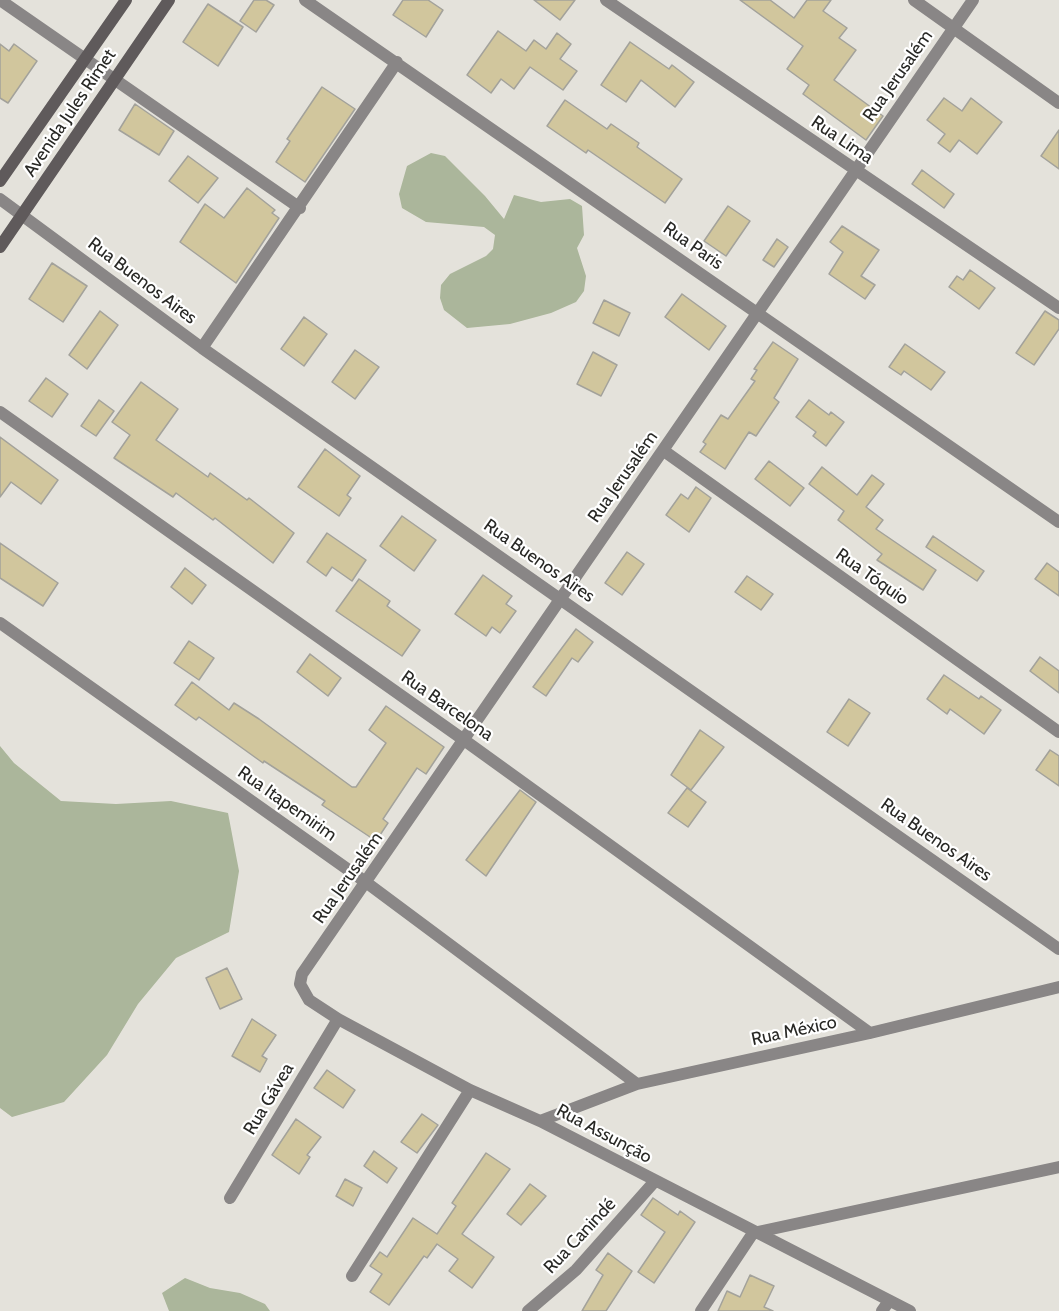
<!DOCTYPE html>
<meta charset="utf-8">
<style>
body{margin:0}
canvas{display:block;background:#e4e2db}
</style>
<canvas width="1059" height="1311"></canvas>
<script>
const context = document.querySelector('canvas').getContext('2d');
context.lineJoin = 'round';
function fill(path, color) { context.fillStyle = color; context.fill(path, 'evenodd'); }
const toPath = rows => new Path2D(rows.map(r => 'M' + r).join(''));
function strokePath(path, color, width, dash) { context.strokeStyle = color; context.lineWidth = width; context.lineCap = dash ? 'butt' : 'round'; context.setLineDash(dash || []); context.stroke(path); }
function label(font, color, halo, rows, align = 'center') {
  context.font = font + ' Cabin,sans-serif'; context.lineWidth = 4.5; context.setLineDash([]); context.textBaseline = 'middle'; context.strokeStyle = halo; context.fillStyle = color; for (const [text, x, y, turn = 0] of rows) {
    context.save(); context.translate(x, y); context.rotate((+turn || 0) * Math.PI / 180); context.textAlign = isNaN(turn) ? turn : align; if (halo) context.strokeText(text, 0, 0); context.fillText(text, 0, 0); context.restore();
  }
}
fill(toPath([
 [431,153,445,156,485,196,504,219,514,195,541,202,570,199,582,206,584,235,577,248,586,276,584,291,576,302,551,313,510,324,467,328,444,310,440,298,441,285,450,274,486,256,493,249,495,235,484,227,426,222,402,208,399,194,407,166],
 [0,746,14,763,61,801,116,804,171,801,228,813,239,871,229,932,176,958,138,1004,107,1055,64,1102,12,1117,0,1108],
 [185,1278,210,1288,240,1293,265,1304,270,1311,169,1311,162,1293]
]), '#abb69b');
const building = toPath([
 [254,0,266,0,274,5,256,32,240,21,254,0],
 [403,0,428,0,443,10,426,37,393,15,403,0],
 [534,0,575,0,560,20,534,0],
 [740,0,770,0,794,18,807,0,831,0,823,11,847,28,839,38,856,50,834,80,883,116,866,140,803,94,809,85,787,69,803,46,740,0],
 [208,4,243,27,218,66,183,42,208,4],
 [498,31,526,51,534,40,546,49,557,33,571,44,560,59,577,71,563,90,530,67,514,89,501,79,491,93,467,75,498,31],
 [630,42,669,69,672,65,694,82,675,107,641,80,626,102,601,85,630,42],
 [0,44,9,51,14,44,37,61,8,103,0,98,0,44],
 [322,87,355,109,305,182,276,162,290,141,287,139,322,87],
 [944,98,962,111,971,98,1002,122,977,154,959,140,950,152,938,143,945,134,927,120,944,98],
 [565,100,607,129,611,124,639,143,637,147,682,179,665,203,588,150,586,153,547,126,565,100],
 [135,104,174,131,159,155,119,130,135,104],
 [1059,130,1059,169,1041,156,1059,130],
 [188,156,218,178,198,203,169,181,188,156],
 [922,170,954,194,944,208,912,184,922,170],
 [247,188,275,210,272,213,279,218,236,283,180,242,205,204,224,218,247,188],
 [728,206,750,221,726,256,704,241,728,206],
 [842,226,879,250,861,276,875,285,865,299,829,274,843,252,830,242,842,226],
 [777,239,788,247,774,267,763,260,777,239],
 [52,263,87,286,63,322,29,299,52,263],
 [970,270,995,288,979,309,949,287,957,276,963,280,970,270],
 [682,294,726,326,709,350,665,317,682,294],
 [604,300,630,313,619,336,593,323,604,300],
 [100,311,118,325,87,369,69,355,100,311],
 [1045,311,1059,320,1059,329,1034,365,1016,353,1045,311],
 [304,317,327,334,304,366,281,349,304,317],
 [773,342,798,359,774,398,779,402,756,436,749,432,725,469,700,452,706,444,703,442,721,415,728,419,740,402,755,381,751,379,757,370,754,369,773,342],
 [905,344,945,372,931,390,904,371,901,375,889,367,905,344],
 [355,350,379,367,355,399,332,382,355,350],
 [593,352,617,365,601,396,577,384,593,352],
 [46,378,68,394,52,417,29,401,46,378],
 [141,382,178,409,156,440,208,477,210,473,247,500,249,498,294,533,273,563,215,518,213,520,176,493,173,497,114,458,130,435,112,422,141,382],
 [99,400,114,411,96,436,81,426,99,400],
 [809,400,829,415,831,412,844,422,826,446,813,436,816,432,796,417,809,400],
 [0,437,58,480,41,504,11,482,0,497,0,437],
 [325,449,360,476,347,495,351,498,339,516,298,487,325,449],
 [769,461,804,488,790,506,755,479,769,461],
 [822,467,857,495,872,475,884,484,866,507,883,520,876,529,936,570,923,590,877,560,882,554,838,520,844,511,809,484,822,467],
 [696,487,711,498,689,532,666,515,681,494,688,499,696,487],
 [402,516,436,540,414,571,380,546,402,516],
 [327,533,366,560,352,581,332,567,326,576,307,562,327,533],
 [933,536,984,571,977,581,926,547,933,536],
 [0,543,58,583,43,606,0,578,0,543],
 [627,552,644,564,622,595,605,583,627,552],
 [1047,563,1059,572,1059,596,1035,579,1047,563],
 [185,568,206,585,192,604,171,587,185,568],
 [483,575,512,596,506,604,516,611,500,633,492,627,486,636,455,614,483,575],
 [747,576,773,594,761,610,735,592,747,576],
 [359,579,390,601,387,606,420,630,402,656,336,611,359,579],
 [576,629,593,642,578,662,572,658,546,696,533,687,576,629],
 [189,641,214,658,199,680,174,663,189,641],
 [310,654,341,678,328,696,297,672,310,654],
 [1040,657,1059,671,1059,693,1030,671,1040,657],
 [944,675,979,699,981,696,1001,710,984,734,950,709,947,714,927,699,944,675],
 [192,682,229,710,234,703,259,719,352,787,356,787,386,743,369,730,386,706,444,747,426,774,417,768,383,819,388,823,376,841,322,805,325,801,264,761,263,763,199,717,196,720,175,705,192,682],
 [849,699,870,713,848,746,827,732,849,699],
 [700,730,724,747,691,790,671,775,700,730],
 [1050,750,1059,756,1059,786,1036,770,1050,750],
 [687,788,706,802,688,827,668,813,687,788],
 [520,790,536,802,486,876,466,860,520,790],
 [227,968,242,999,220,1009,206,978,227,968],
 [252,1019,276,1035,262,1056,267,1059,260,1072,232,1056,252,1019],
 [327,1070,355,1090,343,1108,314,1088,327,1070],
 [422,1114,438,1125,417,1153,401,1142,422,1114],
 [296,1119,321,1137,307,1155,310,1157,299,1174,272,1155,296,1119],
 [374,1151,397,1168,387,1183,364,1166,374,1151],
 [486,1153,510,1169,462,1234,494,1257,472,1288,449,1271,458,1259,437,1244,427,1258,424,1256,389,1305,370,1292,382,1274,370,1266,380,1252,387,1257,413,1218,437,1234,456,1206,452,1203,486,1153],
 [345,1179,362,1188,353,1206,336,1196,345,1179],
 [530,1184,546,1196,521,1225,507,1214,530,1184],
 [653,1198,678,1215,680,1211,695,1222,654,1283,638,1272,665,1232,641,1215,653,1198],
 [608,1253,632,1271,606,1311,582,1311,603,1275,596,1270,608,1253],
 [750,1275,774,1286,764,1307,773,1311,718,1311,727,1291,740,1297,750,1275]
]);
fill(building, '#d1c69d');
strokePath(building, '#a3a29b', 1.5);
strokePath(toPath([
 [0,0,300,208],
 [305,0,1059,522],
 [606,0,1059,308],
 [914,0,1059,103],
 [0,199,202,348,1059,949],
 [202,348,397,62],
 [0,412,464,740,870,1033],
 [664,451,1059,732],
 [0,623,367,883,637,1084],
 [540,1121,637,1084,870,1033,1059,987],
 [230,1198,338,1019],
 [352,1276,470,1090],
 [528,1311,576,1270,655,1181],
 [701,1311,753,1233,1059,1167],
 [882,1311,889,1301],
 [910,1311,540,1121,470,1090,338,1019,309,1000,300,984,302,974,973,0]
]), '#898686', 12);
strokePath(toPath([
 [0,181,126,0],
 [0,247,169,0]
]), '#5f5a5b', 12);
label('18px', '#282825', '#fff', [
 ["Rua Jerusalém",898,76,-55],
 ["Avenida Jules Rimet",70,113,-56],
 ["Rua Lima",842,140,34],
 ["Rua Paris",693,246,35],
 ["Rua Buenos Aires",142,281,37],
 ["Rua Jerusalém",623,477,-55],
 ["Rua Buenos Aires",539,561,35],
 ["Rua Tóquio",872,577,35],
 ["Rua Barcelona",447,706,35],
 ["Rua Itapemirim",287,804,35],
 ["Rua Buenos Aires",936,840,35],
 ["Rua Jerusalém",348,878,-55],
 ["Rua México",794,1031,-12],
 ["Rua Gávea",269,1099,-59],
 ["Rua Assunção",604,1134,28],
 ["Rua Canindé",580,1236,-47]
]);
</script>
